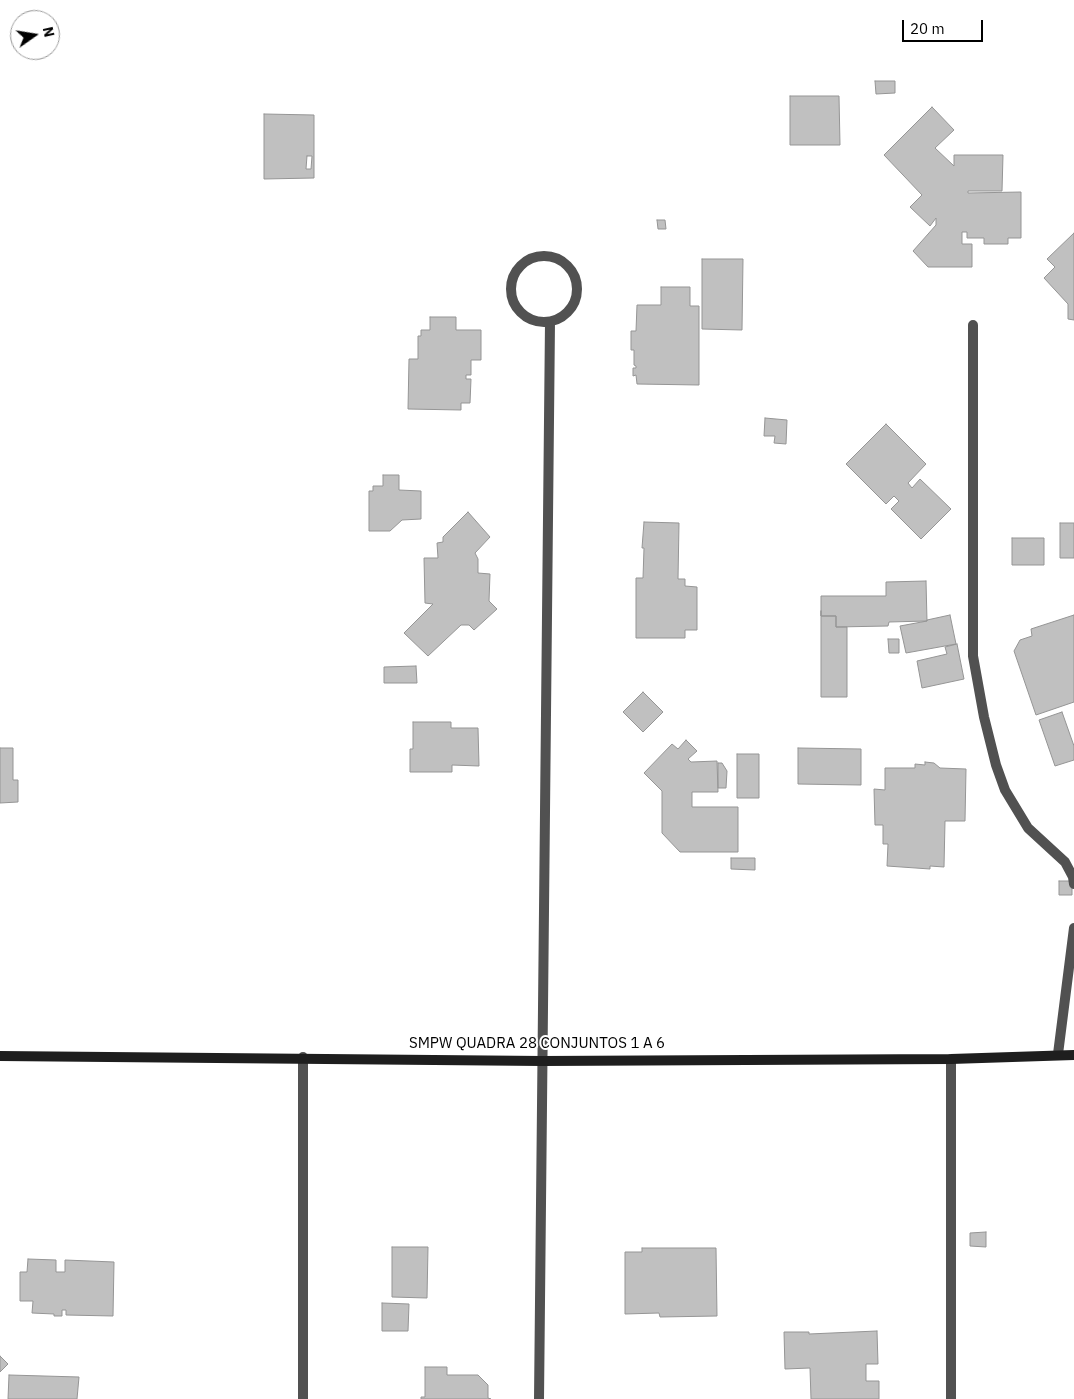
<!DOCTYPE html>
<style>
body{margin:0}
#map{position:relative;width:1074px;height:1399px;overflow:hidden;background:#fff;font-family:"IBM Plex Sans",sans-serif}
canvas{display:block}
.north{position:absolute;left:10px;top:10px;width:50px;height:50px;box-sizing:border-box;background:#fff;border:1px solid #999;border-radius:50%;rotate:77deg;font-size:14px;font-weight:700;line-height:20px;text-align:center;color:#000}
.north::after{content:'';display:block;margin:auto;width:18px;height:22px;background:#000;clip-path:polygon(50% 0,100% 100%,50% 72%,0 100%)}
.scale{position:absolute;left:902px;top:20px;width:81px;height:22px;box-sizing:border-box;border:2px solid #000;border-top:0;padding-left:6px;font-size:15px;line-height:18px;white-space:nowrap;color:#000;-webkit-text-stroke:4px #fff;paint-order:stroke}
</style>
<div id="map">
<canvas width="1074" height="1399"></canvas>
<div class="north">N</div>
<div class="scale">20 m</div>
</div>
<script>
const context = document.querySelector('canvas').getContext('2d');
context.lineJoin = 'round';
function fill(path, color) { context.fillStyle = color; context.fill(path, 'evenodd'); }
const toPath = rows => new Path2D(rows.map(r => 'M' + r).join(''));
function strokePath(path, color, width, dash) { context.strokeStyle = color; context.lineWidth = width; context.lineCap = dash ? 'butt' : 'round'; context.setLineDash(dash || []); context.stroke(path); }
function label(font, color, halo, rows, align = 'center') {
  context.font = font + ' "IBM Plex Sans",sans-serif'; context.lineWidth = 4; context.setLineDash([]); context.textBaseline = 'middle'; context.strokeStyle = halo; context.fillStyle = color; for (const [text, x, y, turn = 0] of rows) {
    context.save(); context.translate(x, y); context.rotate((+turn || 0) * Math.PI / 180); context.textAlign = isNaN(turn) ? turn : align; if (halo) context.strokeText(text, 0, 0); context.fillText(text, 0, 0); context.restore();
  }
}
const building = toPath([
 [875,81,895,81,895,93,876,94,875,81],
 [790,96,839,96,840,145,790,145,790,96],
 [932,107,954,130,935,148,954,166,954,155,1003,155,1002,191,968,191,968,193,1021,192,1021,238,1008,238,1008,244,984,244,984,238,967,238,967,232,962,232,962,244,972,244,972,267,928,267,913,251,936,225,936,218,930,226,910,207,922,195,884,155,932,107],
 [264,114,314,115,314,178,264,179,264,114],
 [307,156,312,156,311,169,306,169,307,156],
 [657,220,665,220,666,229,658,229,657,220],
 [1074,233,1074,320,1068,319,1068,304,1044,278,1055,267,1047,259,1074,233],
 [702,259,743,259,742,330,702,329,702,259],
 [661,287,690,287,690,306,699,306,699,385,637,384,636,375,633,376,633,368,636,368,636,366,634,365,634,350,631,350,631,331,636,331,637,305,661,305,661,287],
 [430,317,456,317,456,330,481,330,481,360,471,360,471,375,466,375,466,379,471,379,470,403,461,403,461,410,408,409,409,359,418,359,418,336,421,336,421,330,430,330,430,317],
 [765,418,787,420,786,444,774,443,775,436,764,436,765,418],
 [886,424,926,464,908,483,912,488,920,479,951,509,921,539,891,509,899,501,894,496,886,504,846,464,886,424],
 [383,475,399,475,399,490,421,491,421,519,402,520,390,531,369,531,369,491,373,491,373,486,383,486,383,475],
 [468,512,490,537,475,553,478,559,478,573,490,574,489,601,497,609,474,630,469,625,461,625,428,656,404,633,433,604,425,603,424,558,438,558,437,543,443,542,443,537,468,512],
 [644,522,679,523,678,579,685,579,685,586,697,587,697,630,685,630,685,638,636,638,636,578,643,578,644,548,642,548,644,522],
 [1060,523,1074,523,1074,558,1060,558,1060,523],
 [1012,538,1044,538,1044,565,1012,565,1012,538],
 [926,581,927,621,889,622,888,626,836,627,836,616,821,616,821,596,886,596,886,582,926,581],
 [821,611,821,616,836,616,836,627,847,627,847,697,821,697,821,611],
 [950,615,956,644,906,653,900,626,927,621,927,620,950,615],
 [1074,615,1074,702,1036,715,1014,651,1020,640,1032,636,1031,629,1074,615],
 [888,639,899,639,899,653,889,653,888,639],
 [957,644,964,679,922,688,917,661,947,654,945,647,957,644],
 [416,666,417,683,384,683,384,667,416,666],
 [643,692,663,712,643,732,623,712,643,692],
 [1062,712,1074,746,1074,760,1055,766,1039,720,1062,712],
 [413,722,451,722,451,728,478,728,479,766,452,765,452,772,410,772,410,749,413,749,413,722],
 [686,740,697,751,688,759,691,762,717,761,718,792,692,792,692,807,738,807,738,852,680,852,662,833,662,791,644,773,672,744,678,749,686,740],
 [0,748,13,748,13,780,18,780,18,802,0,803,0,748],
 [798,748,861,749,861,785,798,784,798,748],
 [737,754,759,754,759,798,737,798,737,754],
 [925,762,934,763,940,768,966,769,965,821,945,821,944,867,930,866,930,869,887,866,888,844,883,844,883,825,875,825,874,789,885,790,885,768,915,768,915,764,925,765,925,762],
 [718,763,722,763,727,771,726,788,718,788,718,763],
 [731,858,755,858,755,870,731,869,731,858],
 [1059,881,1072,881,1072,895,1059,895,1059,881],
 [986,1232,986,1247,970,1246,970,1233,986,1232],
 [392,1247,428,1247,427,1298,392,1297,392,1247],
 [642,1248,716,1248,717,1316,660,1317,659,1313,625,1314,625,1252,642,1252,642,1248],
 [28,1259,56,1260,56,1272,65,1272,65,1260,114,1262,113,1316,66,1315,66,1310,62,1310,62,1316,54,1316,54,1314,32,1313,33,1301,20,1301,20,1272,27,1272,28,1259],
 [382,1303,409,1304,408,1331,382,1331,382,1303],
 [877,1331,878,1364,866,1364,866,1381,879,1381,879,1399,811,1399,810,1368,785,1369,784,1332,809,1332,809,1334,877,1331],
 [0,1356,8,1364,0,1372,0,1356],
 [425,1367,447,1367,447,1375,478,1375,488,1385,488,1398,491,1399,421,1399,421,1397,425,1397,425,1367],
 [9,1375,79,1377,77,1399,8,1399,9,1375]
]);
fill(building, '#c0c0c0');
strokePath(building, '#959595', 1);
strokePath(toPath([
 '511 289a33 33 0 1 1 66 0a33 33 0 1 1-66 0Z',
 [973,325,973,656,984,717,996,765,1005,790,1028,828,1065,862,1073,877,1074,884],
 [1058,1054,1074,928],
 [303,1057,303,1399],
 [951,1059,951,1399],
 [539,1399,550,322]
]), '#515151', 10);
strokePath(toPath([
 [0,1056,542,1061,951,1059,1074,1055]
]), '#1e1e1e', 10);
label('15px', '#000', '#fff', [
 ["SMPW QUADRA 28 CONJUNTOS 1 A 6",537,1044]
]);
</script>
